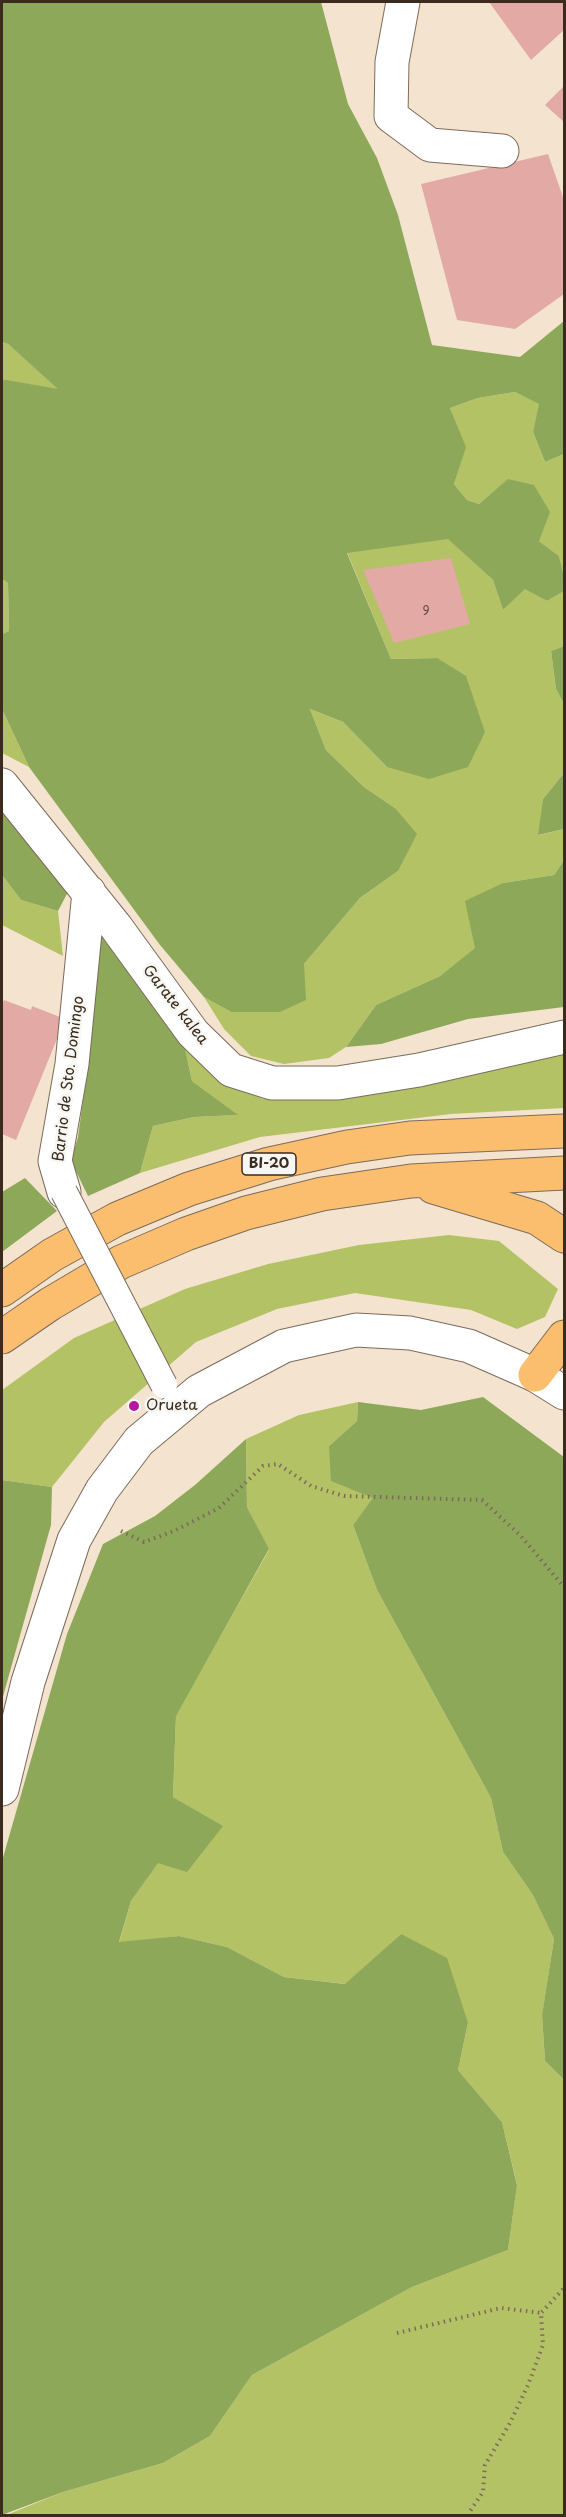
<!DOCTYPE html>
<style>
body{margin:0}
#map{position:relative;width:566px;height:2517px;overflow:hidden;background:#f4e4cf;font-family:"Playpen Sans",sans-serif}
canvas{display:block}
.frame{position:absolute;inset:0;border:3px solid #3b2a1e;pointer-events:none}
</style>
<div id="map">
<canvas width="566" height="2517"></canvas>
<div class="frame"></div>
</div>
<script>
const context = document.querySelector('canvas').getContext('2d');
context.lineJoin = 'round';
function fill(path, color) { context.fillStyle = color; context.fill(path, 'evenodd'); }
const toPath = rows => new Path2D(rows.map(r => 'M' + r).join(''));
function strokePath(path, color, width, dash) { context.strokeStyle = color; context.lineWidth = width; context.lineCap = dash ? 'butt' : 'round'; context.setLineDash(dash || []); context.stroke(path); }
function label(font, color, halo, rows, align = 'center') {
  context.font = font + ' "Playpen Sans",sans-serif'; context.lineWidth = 5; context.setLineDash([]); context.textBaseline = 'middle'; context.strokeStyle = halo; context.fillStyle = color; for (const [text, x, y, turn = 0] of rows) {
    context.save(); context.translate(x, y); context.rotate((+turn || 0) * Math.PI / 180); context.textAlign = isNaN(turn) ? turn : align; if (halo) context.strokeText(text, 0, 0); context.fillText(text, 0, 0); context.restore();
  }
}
fill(toPath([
 [2,342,8,344,60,390,2,379],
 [515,392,540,404,533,432,545,462,564,454,564,576,559,556,539,541,508,480,479,504,467,500,454,484,465,447,450,408,478,398],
 [448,538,493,580,503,610,525,588,547,601,564,591,564,646,551,651,556,689,564,704,564,773,543,799,539,835,564,829,564,860,554,875,503,883,476,948,440,976,376,1005,346,1047,329,1058,284,1064,251,1056,224,1029,204,997,231,1012,280,1012,304,964,360,898,398,871,395,808,364,787,326,750,310,709,343,722,387,767,437,658,391,659,347,552],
 [2,579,8,583,9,631,2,634],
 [2,709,29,767,2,753],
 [2,875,21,900,58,911,63,956,2,925],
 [184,1044,221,1081,263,1099,303,1100,384,1091,564,1053,564,1108,451,1114,260,1137,140,1173,153,1126,194,1117,237,1115,192,1081],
 [449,1235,499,1241,558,1289,545,1317,517,1329,471,1310,355,1293,277,1309,196,1342,104,1422,52,1487,2,1480,2,1390,74,1338,185,1289,268,1264,359,1245],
 [358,1402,357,1421,329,1446,374,1498,353,1525,377,1590,491,1798,503,1852,533,1895,554,1939,542,2016,545,2061,564,2080,564,2515,4,2516,63,2492,163,2463,210,2436,252,2375,412,2287,508,2250,517,2184,502,2122,458,2070,468,2023,401,1934,346,1984,284,1977,227,1947,179,1936,119,1943,131,1901,158,1862,222,1826,173,1797,176,1715,269,1550,247,1507,246,1439,299,1415]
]), '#b3c264');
fill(toPath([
 [2,2,321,2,348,104,377,158,398,215,432,345,520,357,564,321,564,454,545,462,533,432,539,404,515,392,478,398,450,408,466,447,454,484,467,500,479,504,508,479,534,485,550,512,539,541,559,556,564,576,564,591,547,601,525,589,503,610,493,580,448,539,347,553,391,659,437,658,466,676,485,732,468,767,429,779,387,767,343,722,310,709,326,750,364,787,395,808,417,834,398,871,360,898,304,964,306,1000,280,1012,231,1012,204,997,160,945,29,767,2,709,2,634,9,631,8,583,2,579,2,379,58,389,8,344,2,342],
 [564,646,564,704,556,689,551,651],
 [564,773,564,829,538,835,543,799],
 [2,807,69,890,58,911,21,900,2,875],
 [564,860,564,1007,468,1019,381,1044,346,1047,376,1005,440,976,475,948,465,901,503,883,554,875],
 [100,923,184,1044,192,1081,238,1115,194,1117,153,1126,140,1173,88,1196,71,1161,78,1137,84,1093],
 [25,1178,57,1211,2,1252,2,1192],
 [483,1397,564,1457,564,2080,545,2061,542,2015,554,1939,533,1895,503,1852,491,1798,377,1590,353,1525,373,1498,331,1481,329,1446,357,1421,358,1402,421,1410],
 [246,1439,247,1507,269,1549,176,1716,173,1797,223,1826,187,1872,158,1863,131,1901,119,1942,179,1936,227,1947,284,1977,345,1984,401,1934,447,1958,468,2023,458,2070,502,2122,517,2185,508,2250,412,2287,252,2375,210,2436,163,2463,63,2492,2,2515,2,1861,67,1634,103,1544,155,1516,195,1485],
 [2,1480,52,1487,51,1525,2,1700]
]), '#8ea85a');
fill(toPath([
 [489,2,564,2,564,30,531,60],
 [564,86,564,122,545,105],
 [548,154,564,200,564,294,515,329,457,320,421,184],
 [451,558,470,624,394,643,363,570],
 [4,1000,31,1010,32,1006,65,1019,16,1140,2,1134,2,1006]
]), '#e2a9a5');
const minor = toPath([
 [403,2,392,62,391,116,430,145,502,151],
 [2,785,116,927,193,1033,231,1070,272,1083,338,1083,419,1070,564,1037],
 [64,1192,55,1161,72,1064,89,892]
]);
const tertiary = toPath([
 [2,1789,28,1682,74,1540,102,1490,139,1441,199,1391,284,1346,356,1330,410,1333,469,1346,535,1375,564,1393]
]);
const primary = toPath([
 [433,1187,537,1218,564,1236],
 [2,1290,52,1255,117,1219,189,1189,269,1164,347,1147,410,1138,564,1131],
 [2,1337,50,1304,121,1262,186,1234,246,1213,322,1194,411,1181,564,1173],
 [535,1375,564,1337]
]);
strokePath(minor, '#7c6b5c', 35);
strokePath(tertiary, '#7c6b5c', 35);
strokePath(primary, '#7c6b5c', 35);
strokePath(toPath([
 [121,1531,144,1542,174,1531,219,1508,263,1466,278,1464,311,1486,344,1496,482,1500,520,1535,564,1587],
 [397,2333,501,2308,541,2313],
 [471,2516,470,2511,483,2492,485,2465,510,2423,528,2385,543,2345,541,2313,564,2288]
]), '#7c6b5c', 4, [1.5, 4.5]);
strokePath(minor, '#fff', 33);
strokePath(tertiary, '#fff', 33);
strokePath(primary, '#fabe6e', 33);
const pedestrianBridge = toPath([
 [64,1192,164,1385]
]);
strokePath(pedestrianBridge, '#7c6b5c', 28, []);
strokePath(pedestrianBridge, '#fff', 26);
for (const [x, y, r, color] of [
 [134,1406,6,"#b5179e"]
]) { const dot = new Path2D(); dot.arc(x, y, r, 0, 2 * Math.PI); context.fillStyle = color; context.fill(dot); strokePath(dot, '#f6f6f2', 2); }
label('12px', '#654a40', null, [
 ["9",426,612]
]);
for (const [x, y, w] of [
 [269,1164,54]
]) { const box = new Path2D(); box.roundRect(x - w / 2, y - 11, w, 22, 4.5); context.fillStyle = '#f6f6f2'; context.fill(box); strokePath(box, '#3b2a1e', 1.5); }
label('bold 14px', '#3b2a1e', null, [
 ["BI-20",269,1164]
]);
label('15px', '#3b2a1e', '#f6f6f2', [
 ["Garate kalea",175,1005,52],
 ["Barrio de Sto. Domingo",69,1079,-83]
]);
label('15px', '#3b2a1e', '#f6f6f2', [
 ["Orueta",146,1406]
], 'left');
</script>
